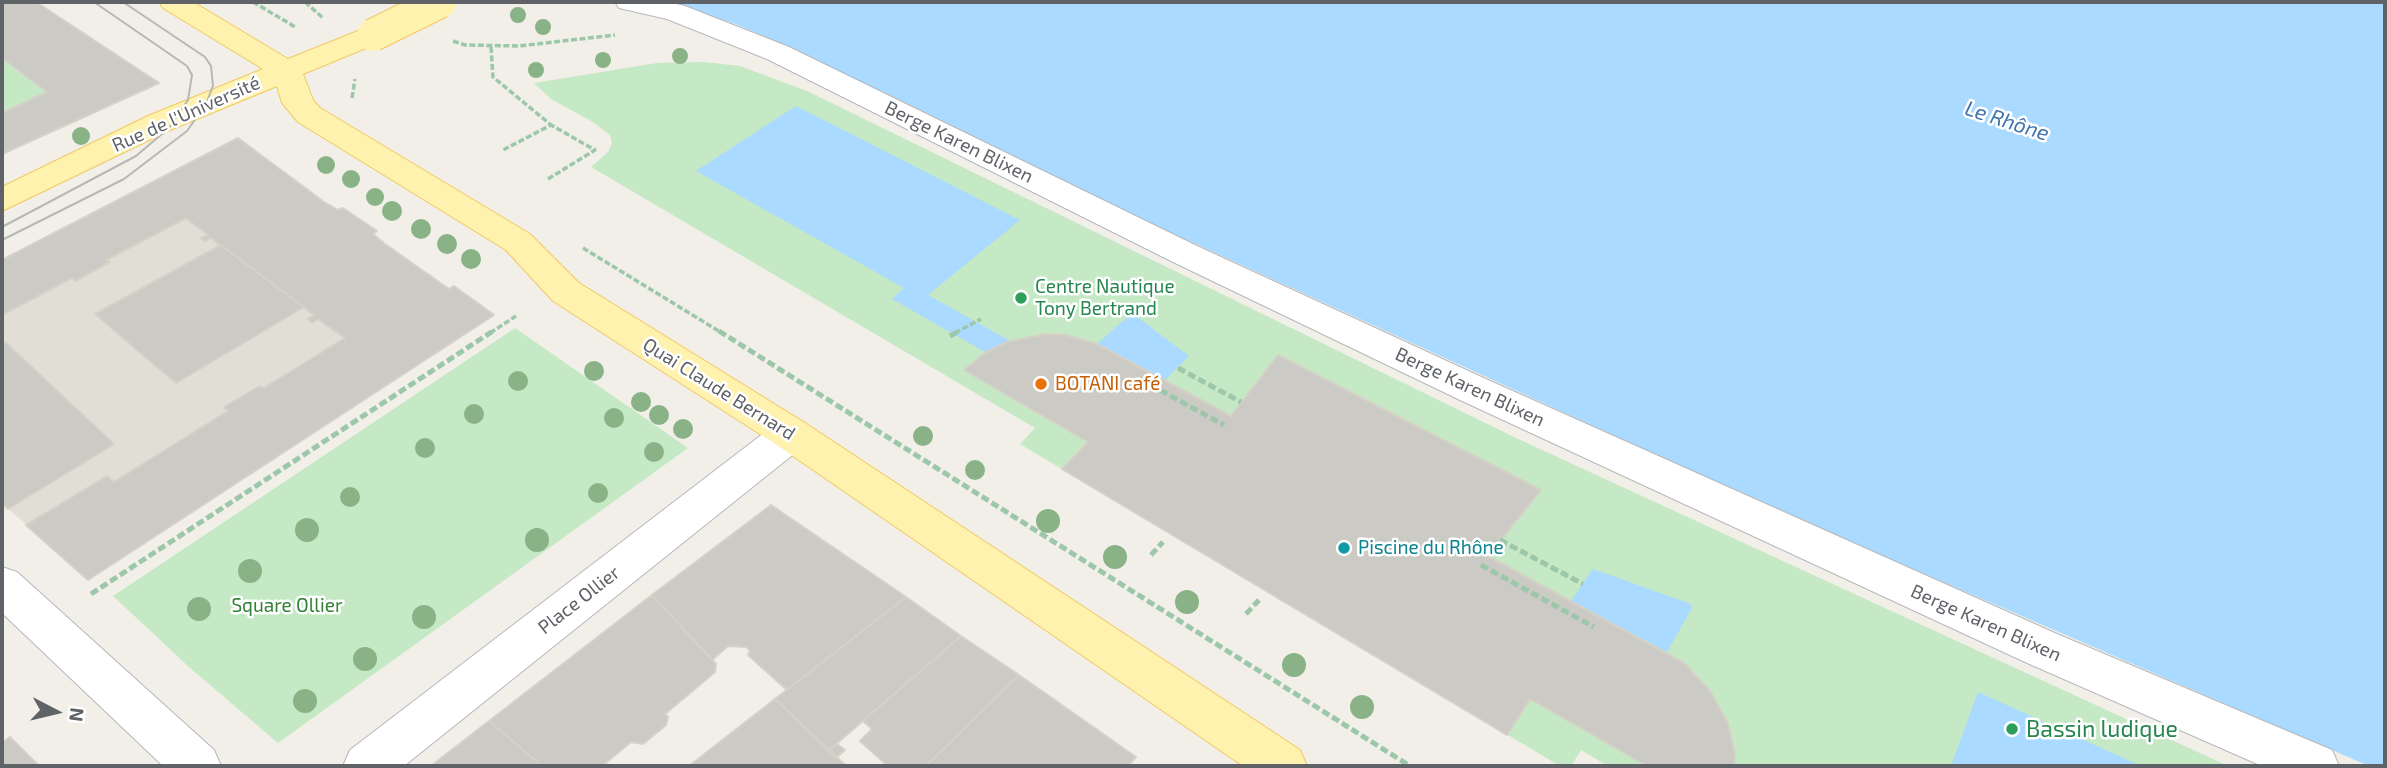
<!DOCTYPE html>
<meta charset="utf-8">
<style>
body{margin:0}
#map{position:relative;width:2387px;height:768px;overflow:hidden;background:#f1efe8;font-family:"Exo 2",sans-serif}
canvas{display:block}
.frame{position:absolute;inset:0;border:4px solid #5f6368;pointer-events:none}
.north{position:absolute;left:21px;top:677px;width:70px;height:70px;-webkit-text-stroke:5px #fff;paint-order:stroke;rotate:97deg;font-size:19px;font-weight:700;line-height:28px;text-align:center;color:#5f6368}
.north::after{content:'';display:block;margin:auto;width:24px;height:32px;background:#5f6368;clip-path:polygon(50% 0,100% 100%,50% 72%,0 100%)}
</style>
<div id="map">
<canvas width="2387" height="768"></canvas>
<div class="frame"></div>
<div class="north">N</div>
</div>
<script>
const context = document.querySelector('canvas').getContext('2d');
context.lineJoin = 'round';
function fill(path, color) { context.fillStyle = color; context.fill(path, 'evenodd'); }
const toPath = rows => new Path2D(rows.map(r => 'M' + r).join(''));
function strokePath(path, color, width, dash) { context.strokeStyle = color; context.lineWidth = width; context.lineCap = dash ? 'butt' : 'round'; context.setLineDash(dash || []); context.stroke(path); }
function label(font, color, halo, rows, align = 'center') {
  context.font = font + ' "Exo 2",sans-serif'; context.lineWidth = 5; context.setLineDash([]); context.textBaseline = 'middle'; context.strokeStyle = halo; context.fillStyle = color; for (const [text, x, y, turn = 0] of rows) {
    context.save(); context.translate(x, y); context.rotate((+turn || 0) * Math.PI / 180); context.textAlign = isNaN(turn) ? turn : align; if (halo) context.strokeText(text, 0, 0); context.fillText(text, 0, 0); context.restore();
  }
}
fill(toPath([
 [238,138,324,202,338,210,343,208,359,219,377,231,373,234,385,244,449,288,454,286,494,315,88,580,2,503,2,260]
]), '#e1ded6');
fill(toPath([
 [2,58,38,85,47,92,2,113],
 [704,62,740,66,807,91,1516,438,2228,766,1608,766,1581,750,1571,766,1560,766,1020,444,1035,428,591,167,608,152,612,143,610,135,593,122,551,99,534,83,657,63],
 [515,328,688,448,278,743,189,667,113,596]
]), '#c5e8c5');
fill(toPath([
 [671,2,2385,2,2385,766,2369,766,1788,515,1139,218,789,47,738,25],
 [796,106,1020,220,928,295,1010,341,985,352,892,299,904,288,696,171],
 [1132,313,1189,356,1165,380,1097,344],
 [1593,569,1691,604,1692,608,1667,652,1571,601],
 [1978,692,2141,766,1951,766]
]), '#aadaff');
const building = toPath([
 [2,2,36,2,159,83,2,154,2,113,47,92,2,58,2,2],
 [238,138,324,202,338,210,343,208,359,219,377,231,373,234,385,244,449,289,454,286,494,315,88,580,26,525,107,476,114,482,228,411,224,407,260,386,264,388,345,338,318,319,312,323,308,319,314,315,211,238,205,241,201,238,208,235,186,218,106,260,110,262,75,281,72,278,2,315,2,260,238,138],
 [221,245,304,307,176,383,95,314,221,245],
 [1046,334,1066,335,1097,344,1231,416,1278,355,1541,490,1488,556,1684,663,1710,691,1728,723,1735,755,1734,766,1647,766,1530,699,1507,735,1062,469,1088,442,964,370,985,353,1007,342,1046,334],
 [2,342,6,343,114,444,8,509,2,503,2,342],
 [771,505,906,597,787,690,748,655,750,650,746,647,728,646,712,660,652,595,771,505],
 [652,595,716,664,715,672,665,714,668,717,666,725,643,744,631,742,602,766,542,766,489,721,652,595],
 [906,597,961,636,828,751,775,699,906,597],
 [961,636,1019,675,926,766,888,766,860,741,872,729,863,721,961,636],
 [1019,675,1136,757,1128,766,926,766,1019,675],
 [775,699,846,766,689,766,775,699],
 [489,721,542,766,431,766,489,721],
 [10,737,39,766,2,766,2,743,10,737],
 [837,744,845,750,836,758,828,751,837,744]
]);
fill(building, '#cccac5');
strokePath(building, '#d6d1c6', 2);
const street = toPath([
 [615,2,667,2,685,6,789,47,1197,246,1488,380,2057,634,2332,750,2339,766,2262,766,2025,662,1460,400,1173,262,767,59,667,19,619,8,615,2],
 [791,419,805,423,811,434,805,445,404,766,343,766,350,750,777,423,791,419],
 [2,567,17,572,214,750,221,766,163,766,2,613,2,567]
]);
const primary = toPath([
 [159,2,193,2,288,59,363,29,373,26,383,29,388,35,383,41,303,74,313,100,320,108,530,234,579,283,805,423,1300,750,1307,766,1243,766,777,445,553,301,506,250,298,122,282,103,277,86,170,130,2,211,2,187,148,116,263,69,163,8,159,2]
]);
strokePath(street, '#b5b8bc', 2);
strokePath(primary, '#f2c960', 2);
strokePath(toPath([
 [253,2,297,28],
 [305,2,323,18],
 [453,41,465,45,519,46,615,35],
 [491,47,493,77,551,125,503,150],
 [352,98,355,79],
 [548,179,595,150,551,125],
 [583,248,722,333],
 [490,333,516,316],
 [955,333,981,319]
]), '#9cc7a9', 3.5, [6, 2.5]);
strokePath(toPath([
 [719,331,1410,766],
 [950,336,959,331],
 [1178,368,1241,402],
 [1140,379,1224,425],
 [1500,540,1583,584],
 [1151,555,1163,542],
 [1481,565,1594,627],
 [91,594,493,331],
 [1246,614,1259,600]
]), '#9cc7a9', 5, [8, 3.5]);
fill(street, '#fff');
fill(primary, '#fff2af');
strokePath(toPath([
 [2,227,136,156,169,128,188,100,192,75,187,66,94,2],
 [2,240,124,179,187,131,206,104,213,86,211,66,205,57,123,2]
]), '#b6b7b8', 2);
const primaryBridge = toPath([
 [373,35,440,2]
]);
strokePath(primaryBridge, '#f2c960', 34, []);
strokePath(primaryBridge, '#fff2af', 32);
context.fillStyle = '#89b387';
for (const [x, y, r] of [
 [518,15,8],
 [543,27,8],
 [680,56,8],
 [603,60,8],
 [536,70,8],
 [81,136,9],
 [326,165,9],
 [351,179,9],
 [375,197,9],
 [392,211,10],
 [421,229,10],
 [447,244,10],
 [471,259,10],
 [594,371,10],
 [518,381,10],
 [641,402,10],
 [474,414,10],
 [659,415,10],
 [614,418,10],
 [683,429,10],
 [923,436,10],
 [425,448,10],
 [654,452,10],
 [975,470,10],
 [598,493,10],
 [350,497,10],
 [1048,521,12],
 [307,530,12],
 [537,540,12],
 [1115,557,12],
 [250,571,12],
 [1187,602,12],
 [199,609,12],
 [424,617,12],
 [365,659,12],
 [1294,665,12],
 [305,701,12],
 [1362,707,12]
]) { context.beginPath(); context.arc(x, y, r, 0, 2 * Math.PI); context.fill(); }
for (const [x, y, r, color] of [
 [1021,298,7,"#2e9e5b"],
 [1041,384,7,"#e8710a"],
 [1344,548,7,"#0f9aa8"],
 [2012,729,7,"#2e9e5b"]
]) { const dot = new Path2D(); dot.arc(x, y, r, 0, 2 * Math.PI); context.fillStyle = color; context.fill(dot); strokePath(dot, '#fff', 2.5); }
label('19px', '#5f6368', '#fff', [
 ["Rue de l'Université",186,114,-24],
 ["Berge Karen Blixen",959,142,26],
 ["Berge Karen Blixen",1470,387,25],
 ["Quai Claude Bernard",719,389,32],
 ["Place Ollier",579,600,-38],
 ["Berge Karen Blixen",1986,623,24]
]);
label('19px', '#27864d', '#fff', [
 ["Centre Nautique",1035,287],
 ["Tony Bertrand",1035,309]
], 'left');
label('19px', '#c56008', '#fff', [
 ["BOTANI café",1055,384]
], 'left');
label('19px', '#0d838f', '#fff', [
 ["Piscine du Rhône",1358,548]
], 'left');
label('19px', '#348238', '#fff', [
 ["Square Ollier",287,606]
]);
label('italic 21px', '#4174aa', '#fff', [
 ["Le Rhône",2007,121,18]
]);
label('23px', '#27864d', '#fff', [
 ["Bassin ludique",2026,729]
], 'left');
</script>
